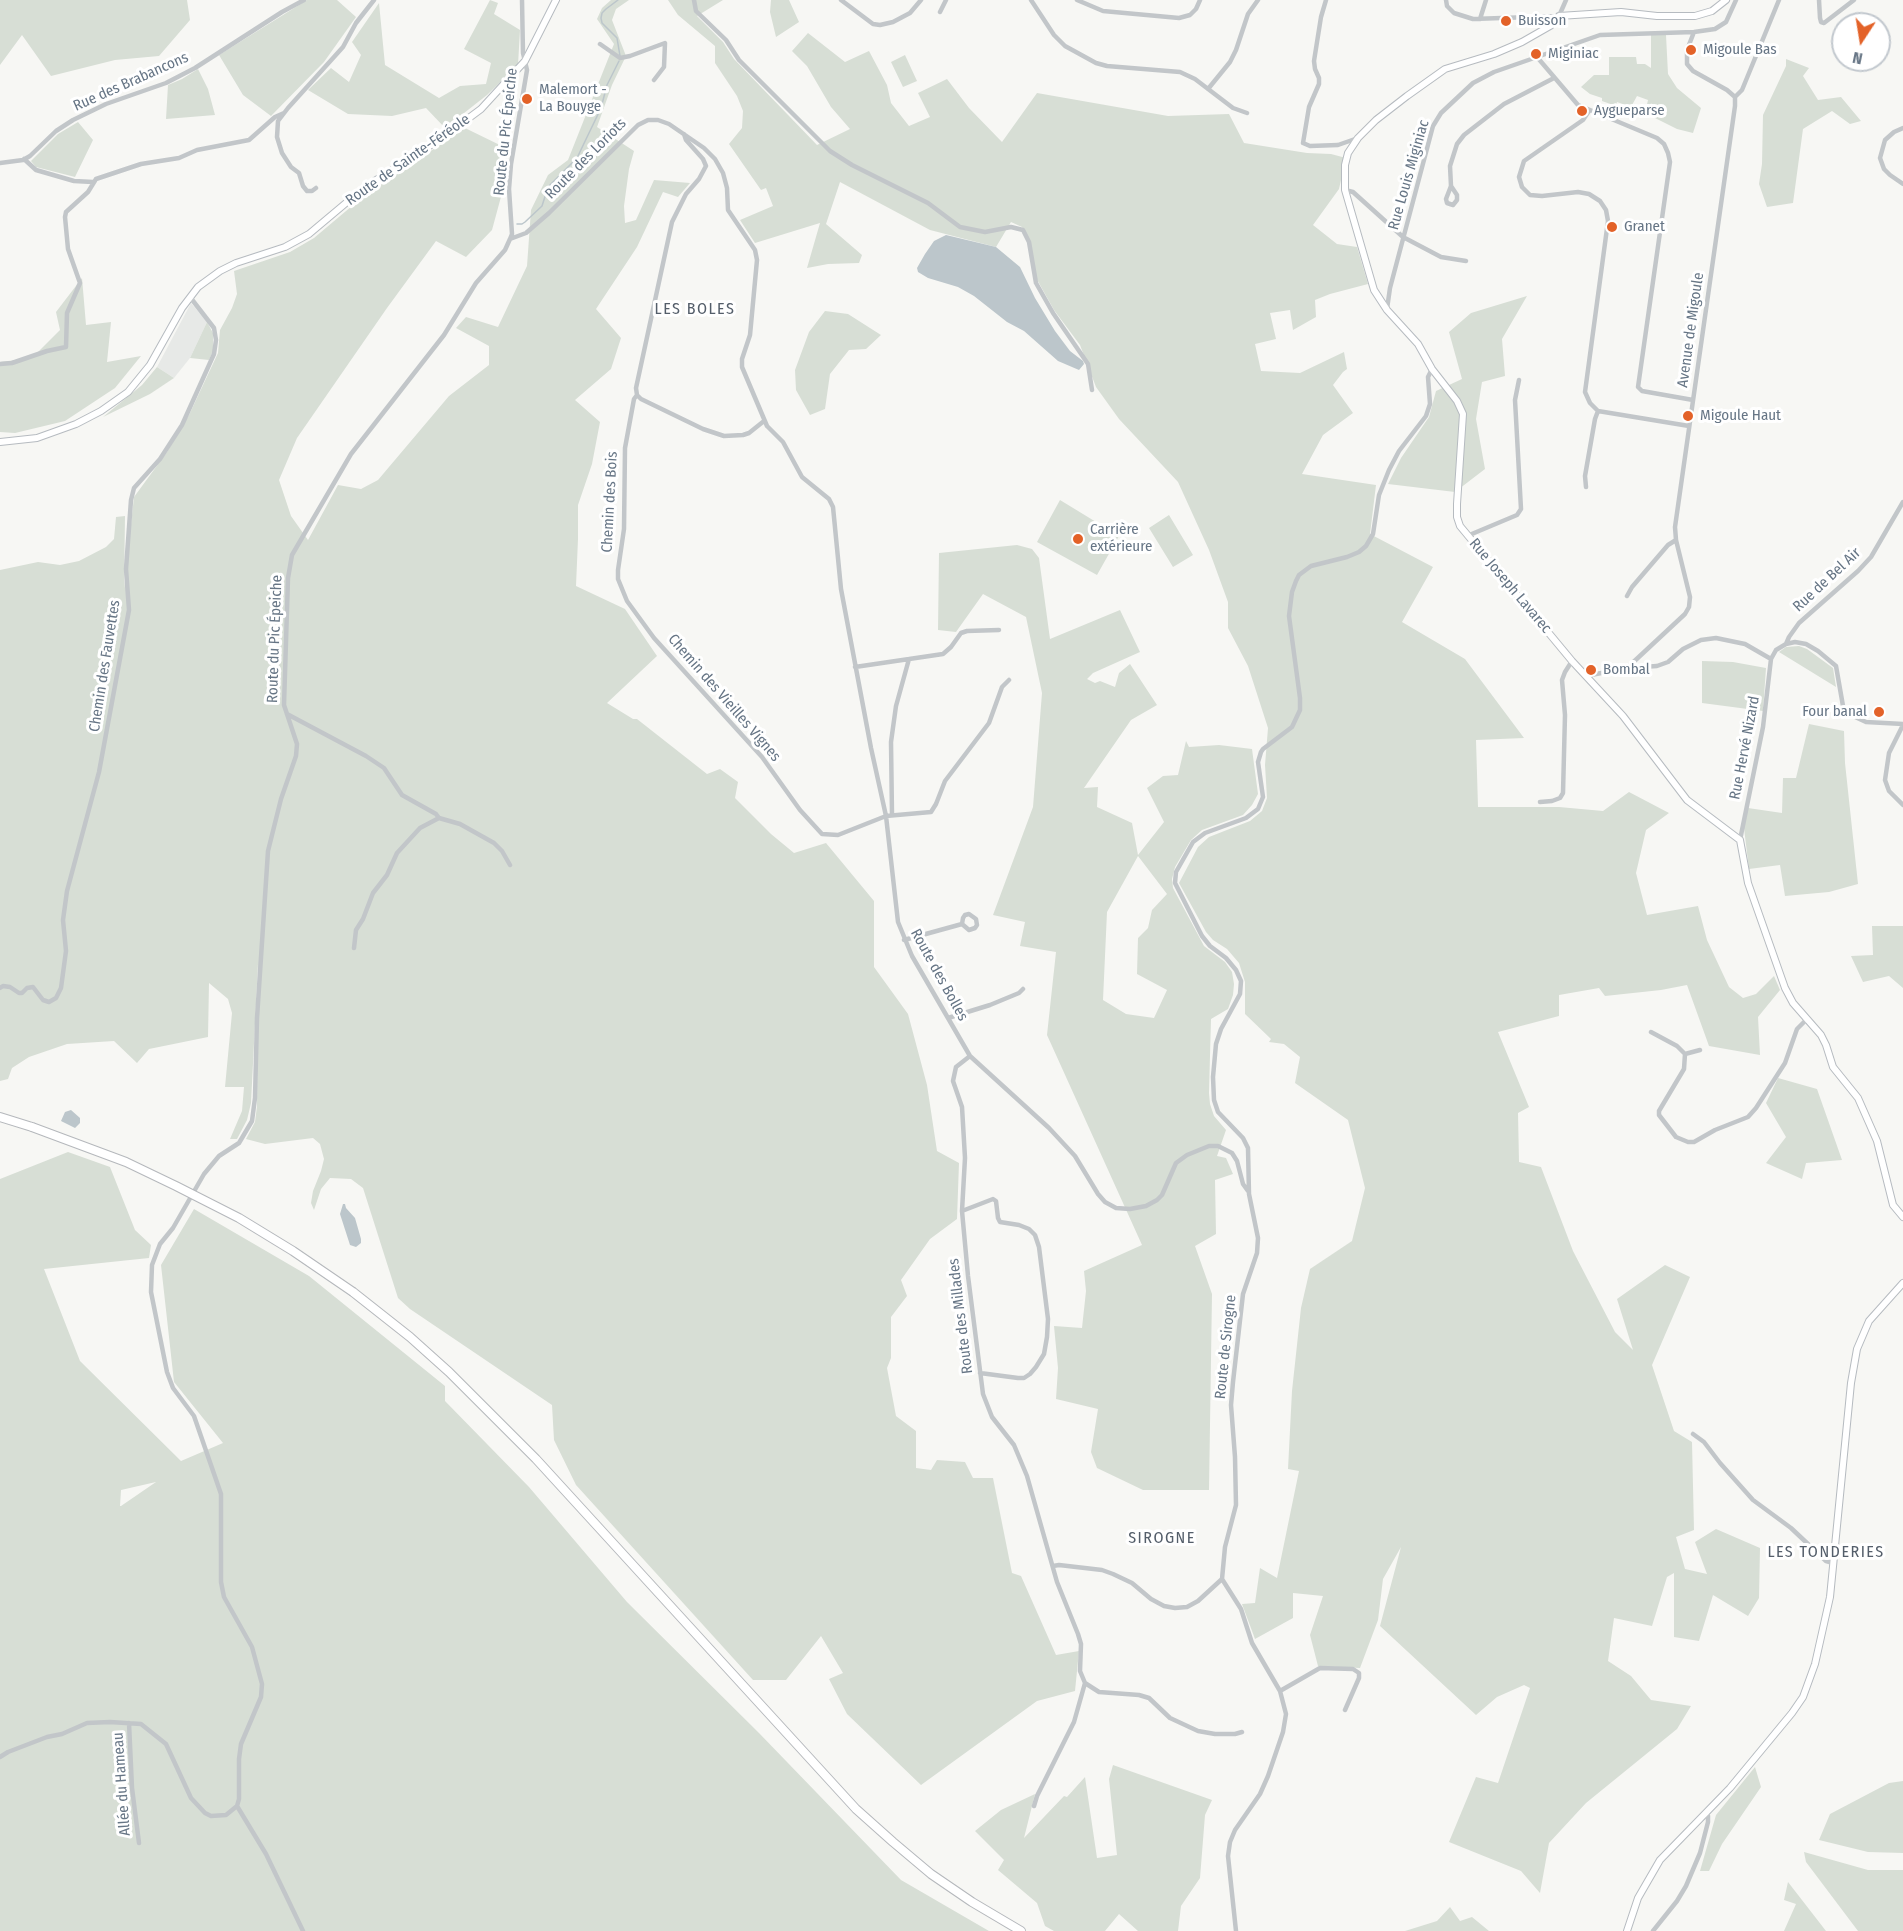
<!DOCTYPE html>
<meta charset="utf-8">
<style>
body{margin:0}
#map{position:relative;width:1903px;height:1931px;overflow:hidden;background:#f7f7f4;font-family:"Fira Sans Condensed",sans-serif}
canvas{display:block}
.north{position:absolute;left:1831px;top:12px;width:60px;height:60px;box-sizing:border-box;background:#fff;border:2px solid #c2c8ce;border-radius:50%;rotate:192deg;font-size:16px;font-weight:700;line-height:24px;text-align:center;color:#667585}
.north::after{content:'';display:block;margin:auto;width:21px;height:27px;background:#e36228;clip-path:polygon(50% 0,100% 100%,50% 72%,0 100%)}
</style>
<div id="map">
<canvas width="1903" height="1931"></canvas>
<div class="north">N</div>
</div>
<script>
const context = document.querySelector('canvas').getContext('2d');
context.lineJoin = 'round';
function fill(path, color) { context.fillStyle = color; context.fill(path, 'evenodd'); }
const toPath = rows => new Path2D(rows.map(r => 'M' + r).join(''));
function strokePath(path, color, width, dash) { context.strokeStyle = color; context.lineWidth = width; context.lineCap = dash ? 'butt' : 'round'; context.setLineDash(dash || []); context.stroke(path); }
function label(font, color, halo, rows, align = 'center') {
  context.font = font + ' "Fira Sans Condensed",sans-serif'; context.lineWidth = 6; context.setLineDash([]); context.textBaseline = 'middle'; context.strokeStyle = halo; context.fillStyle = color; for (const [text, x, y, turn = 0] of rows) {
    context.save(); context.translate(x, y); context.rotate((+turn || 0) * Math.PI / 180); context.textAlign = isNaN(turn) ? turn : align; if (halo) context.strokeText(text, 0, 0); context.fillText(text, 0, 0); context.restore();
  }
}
fill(toPath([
 [191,303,207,322,190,358,174,378,157,367]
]), '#e7e9e7');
fill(toPath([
 [0,0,187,0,190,20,159,56,115,60,51,76,22,35,0,65],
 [307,0,337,0,356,17,324,62,271,116,243,95,219,55],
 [490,0,498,3,494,14,520,30,518,65,487,95,445,128,426,108,392,116,348,114,308,90,331,68,349,82,361,55,352,42,379,3,385,65,439,98,460,86,486,84,491,63,464,49],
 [611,0,629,0,616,9,612,20,626,56,612,85,597,127,634,151,629,169,624,206,625,223,636,220,654,180,690,183,678,197,663,192,637,247,596,309,621,338,611,369,575,400,600,422,592,464,578,505,578,539,576,586,625,609,657,656,607,703,633,719,637,719,707,774,720,769,738,782,735,798,771,834,794,853,826,843,874,901,874,967,908,1014,927,1085,937,1151,959,1163,957,1219,930,1239,901,1280,907,1296,891,1317,891,1358,887,1368,896,1416,916,1431,916,1468,931,1470,937,1460,965,1462,973,1478,993,1478,1012,1573,1021,1576,1056,1655,1079,1651,1075,1691,1037,1701,921,1785,847,1714,829,1679,843,1673,821,1636,786,1680,753,1680,576,1485,554,1440,552,1405,410,1309,398,1298,363,1188,351,1179,330,1178,321,1189,314,1210,311,1203,313,1191,321,1171,324,1159,320,1144,313,1138,265,1144,246,1139,255,1122,257,1106,258,964,251,1103,247,1120,237,1139,230,1139,242,1111,244,1087,225,1087,232,1013,228,999,209,983,208,1037,149,1049,137,1063,114,1041,67,1044,29,1057,12,1068,8,1079,0,1081,0,570,38,562,60,565,79,561,106,547,114,539,116,517,125,516,124,588,134,497,167,452,189,415,218,353,220,330,232,308,237,294,234,271,290,252,314,238,365,195,465,128,508,149,505,182,492,230,466,257,436,241,387,308,297,438,279,480,291,516,308,540,338,485,361,489,378,480,449,396,489,365,489,346,456,328,466,317,498,327,527,266,531,210,548,175,568,160,614,44,597,19,602,8],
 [668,0,723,0,697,16,723,42,734,59,817,145,850,129,831,107,807,66,792,51,808,33,845,62,869,51,887,85,891,103,909,126,930,117,918,93,947,79,969,108,1002,142,1037,93,1168,116,1229,114,1244,143,1307,153,1331,154,1346,158,1339,189,1313,225,1337,244,1357,247,1368,284,1330,294,1315,300,1316,317,1293,330,1290,310,1270,313,1276,339,1255,344,1261,371,1300,373,1344,352,1347,369,1343,372,1333,385,1353,413,1323,435,1302,474,1376,485,1370,534,1433,567,1402,622,1465,659,1524,738,1476,740,1478,807,1559,807,1603,811,1629,792,1669,813,1646,830,1636,873,1647,915,1698,906,1707,940,1729,987,1743,998,1756,994,1774,976,1780,990,1758,1017,1760,1055,1709,1046,1687,985,1661,990,1605,996,1599,988,1559,995,1559,1016,1498,1032,1529,1107,1518,1113,1519,1162,1541,1167,1573,1251,1615,1332,1633,1350,1617,1299,1665,1265,1690,1277,1652,1365,1674,1431,1692,1442,1694,1530,1676,1537,1685,1569,1707,1574,1695,1542,1716,1529,1760,1548,1759,1598,1748,1616,1713,1595,1699,1641,1674,1637,1674,1573,1667,1577,1652,1626,1614,1618,1608,1661,1631,1676,1651,1700,1691,1706,1677,1729,1586,1803,1549,1843,1540,1893,1521,1871,1449,1842,1476,1777,1498,1783,1530,1688,1524,1685,1497,1697,1476,1715,1380,1626,1401,1547,1383,1579,1378,1620,1360,1668,1318,1666,1310,1635,1323,1596,1293,1593,1293,1618,1255,1639,1242,1604,1255,1603,1260,1568,1277,1578,1299,1471,1288,1469,1292,1391,1301,1308,1310,1269,1352,1241,1365,1188,1348,1120,1295,1083,1300,1057,1284,1044,1269,1042,1271,1039,1245,1014,1245,982,1239,963,1227,949,1213,940,1206,932,1179,883,1198,847,1209,837,1250,821,1262,811,1267,798,1265,765,1268,728,1248,666,1228,628,1228,602,1209,550,1178,482,1119,419,1096,387,1080,345,1054,310,1035,276,1030,243,1022,227,1011,222,996,247,930,230,840,182,826,224,862,255,859,263,828,264,807,268,820,223,755,243,740,220,773,206,766,188,761,190,729,144,742,128,743,111,737,96,715,63,715,46,678,15],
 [771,0,789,0,799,22,776,37,770,12],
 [1651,35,1666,35,1668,74,1677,88,1701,108,1693,133,1677,129,1645,113,1648,100,1637,96,1631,107,1617,102,1616,106,1602,101,1602,98,1590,94,1581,87,1594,75,1609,75,1609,57,1636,57,1637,64,1645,64,1651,68],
 [905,55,917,81,903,87,891,62],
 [1786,59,1809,68,1803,76,1818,100,1841,97,1861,121,1850,124,1832,111,1803,129,1793,203,1767,207,1759,184,1762,164,1763,115,1786,66],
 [198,69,208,89,215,115,166,119,168,85,182,79],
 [78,122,93,140,75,177,36,167,31,161,58,134],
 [82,278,86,325,111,322,107,362,141,356,115,388,65,421,15,433,0,432,0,362,32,358,60,330,56,312],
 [1527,296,1502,339,1505,376,1482,382,1476,419,1485,469,1455,492,1388,484,1401,458,1429,417,1436,391,1462,379,1449,332,1471,313],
 [825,311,848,314,881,335,866,349,849,350,830,374,825,409,810,415,796,390,795,370,809,332],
 [207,322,213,333,213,351,209,360,190,358],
 [157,367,174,378,150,394,103,417,142,385],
 [1060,500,1119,536,1097,575,1037,542],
 [1169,515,1193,555,1173,567,1149,528],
 [1017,545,1032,549,1039,558,1050,639,1120,610,1140,652,1093,673,1087,679,1095,683,1100,681,1115,687,1119,673,1130,664,1157,705,1131,720,1084,788,1098,787,1097,807,1132,823,1138,855,1164,822,1147,788,1163,776,1178,775,1186,741,1189,747,1219,745,1252,749,1258,794,1252,805,1243,815,1202,830,1191,840,1175,867,1172,879,1173,888,1204,946,1225,962,1232,972,1234,984,1233,995,1228,1009,1211,1019,1209,1093,1210,1104,1214,1116,1226,1130,1217,1156,1226,1158,1233,1174,1215,1180,1216,1234,1195,1246,1212,1294,1209,1490,1143,1490,1097,1468,1091,1452,1098,1409,1056,1399,1058,1368,1054,1326,1082,1328,1086,1291,1084,1271,1142,1245,1047,1035,1056,952,1020,946,1025,922,993,915,1033,807,1042,693,1026,617,983,594,956,632,938,630,939,553],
 [1138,856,1167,894,1152,910,1148,928,1138,938,1137,974,1167,990,1154,1018,1126,1014,1103,1000,1107,912],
 [1799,646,1807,649,1833,668,1836,687,1779,652,1786,647],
 [1702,661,1733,662,1766,668,1763,711,1702,703],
 [1809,724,1844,731,1845,763,1858,884,1829,892,1785,896,1780,865,1749,869,1744,828,1748,808,1782,813,1783,778,1796,778],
 [1872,926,1903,926,1903,988,1889,976,1863,982,1851,956,1873,955],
 [1778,1078,1817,1089,1842,1160,1806,1163,1802,1179,1766,1163,1786,1137,1766,1103],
 [68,1152,110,1167,135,1230,151,1245,149,1258,44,1269,80,1361,181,1461,223,1443,174,1382,161,1265,194,1209,309,1276,445,1386,445,1401,529,1487,627,1602,759,1733,901,1880,989,1931,0,1931,0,1179],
 [156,1482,121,1506,120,1506,121,1490],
 [1113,1765,1212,1800,1205,1815,1200,1878,1181,1906,1178,1931,1138,1931,1119,1914,1105,1931,1054,1931,1045,1926,1037,1903,998,1870,1004,1860,975,1831,1001,1810,1035,1794,1024,1838,1064,1796,1067,1797,1085,1777,1097,1858,1117,1855,1109,1779],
 [1755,1767,1761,1787,1722,1844,1709,1871,1700,1871,1716,1815],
 [1903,1781,1903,1853,1868,1852,1819,1840,1830,1814,1889,1783],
 [1804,1852,1868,1870,1903,1870,1903,1931,1858,1931,1806,1862],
 [1788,1882,1826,1931,1784,1931,1796,1904,1784,1900],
 [1450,1907,1460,1921,1472,1917,1489,1931,1405,1931,1437,1921]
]), '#d7ded5');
fill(toPath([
 [946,235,996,247,1020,267,1035,298,1055,331,1070,351,1083,361,1084,364,1079,370,1058,361,1024,331,1007,322,974,296,958,287,928,278,918,272,917,268,925,254,934,241],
 [71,1110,80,1118,80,1123,75,1128,61,1121,65,1112],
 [343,1204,345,1204,346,1208,355,1218,361,1239,361,1243,356,1247,350,1245,340,1214]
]), '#bcc6cb');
strokePath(toPath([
 [618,0,606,9,602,13,601,18,602,23,617,38,620,56],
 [517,224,522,224,525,222,542,206,548,187,577,158,601,108,607,85,619,61]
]), '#bcc6cb', 1.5);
const secondary = toPath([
 [1726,0,1712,11,1695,16,1657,16,1621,12,1559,16,1558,20,1550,26,1522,42,1494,54,1445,69,1407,96,1376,120,1358,138,1348,153,1345,165,1345,190,1374,290,1387,310,1418,344,1432,369,1457,401,1463,414,1457,504,1457,517,1460,526,1572,661,1623,716,1687,800,1740,840,1748,883,1785,988,1793,1003,1821,1035,1826,1045,1833,1067,1858,1098,1877,1141,1893,1205,1903,1217],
 [0,442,37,438,76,424,101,411,128,392,150,365,182,308,198,287,220,271,236,263,285,247,309,234,365,187,442,138,481,109,525,61,556,0],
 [1627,1931,1638,1898,1660,1860,1730,1788,1792,1713,1803,1697,1815,1664,1830,1597,1851,1383,1857,1349,1869,1321,1903,1283]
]);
const highway = toPath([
 [0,1117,32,1127],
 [353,1292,410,1337,449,1372,536,1459,856,1809,893,1842,931,1874,972,1902,1021,1931]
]);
strokePath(secondary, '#b6bbc0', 8);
strokePath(highway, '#b5b8bc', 10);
strokePath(toPath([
 [694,0,696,11,726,40,739,60,830,151,852,165,928,203,960,227,985,232,1011,227,1023,230,1029,242,1036,283,1053,313,1088,364,1092,390],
 [841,0,873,24,880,25,893,22,910,13,921,0],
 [1031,0,1054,35,1065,46,1096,63,1107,66,1180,72,1195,79,1233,108,1247,113],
 [1077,0,1103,11,1179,18,1190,15,1196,9,1200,0],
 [1326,0,1321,17,1314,61,1315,69,1319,78,1319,84,1309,107,1303,143,1310,146,1338,145,1358,138],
 [1446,0,1447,6,1454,13,1473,19,1559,16,1566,0],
 [1819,0,1820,18,1821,22,1824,23,1854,0],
 [940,12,946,0],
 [1480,19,1486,0],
 [600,44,620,58,630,56,665,43,664,67,654,80],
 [1537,57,1578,105,1657,138,1664,144,1668,153,1670,162,1638,387,1642,391,1693,400],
 [1208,89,1230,62,1236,50,1248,14,1258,0],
 [1735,97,1742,90,1779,0],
 [1589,111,1583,120,1524,161,1519,177,1522,187,1530,195,1542,196,1578,192,1589,194,1600,201,1606,210,1608,221,1585,392,1590,403,1598,411,1689,426],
 [1903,128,1894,132,1885,140,1880,158,1884,169,1890,175,1903,184],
 [684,134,686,140,703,159,706,166,699,179,686,194,672,222,636,388,637,395,641,399,703,429,724,436,743,435,749,433,764,421],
 [24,159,36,170,74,181,93,182],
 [0,163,23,160,30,156,56,131,73,120,106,104,166,83,195,68,282,12,304,0],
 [1451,186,1457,195,1457,200,1453,205,1447,203,1446,199,1451,186,1450,166,1457,144,1464,135,1504,104,1554,78],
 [316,188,312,191,307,191,303,186,299,173,291,167,282,153,277,137,278,121,288,108,343,47,356,23,374,0],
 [1345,190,1353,192,1403,237,1441,257,1466,261],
 [510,239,526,233,549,213,638,125,648,120,658,120,669,124,704,148,715,159,723,173,727,188,728,210,755,250,757,260,750,335,742,359,742,367,767,426,783,442,802,477,829,499,833,507,841,589,871,748,886,816,898,922,912,956,970,1056,1049,1128,1075,1156,1098,1194,1105,1202,1116,1208,1130,1209,1146,1206,1157,1200,1162,1195,1176,1163,1187,1155,1209,1146,1218,1146,1232,1153,1237,1161,1243,1184,1248,1191],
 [1387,309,1390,288,1433,126,1441,113,1473,83,1494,72,1600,35,1694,32,1715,29,1726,22,1736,0],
 [0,364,12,363,47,351,66,347,67,313,80,283,68,249,65,217,66,212,88,192,96,179,141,164,179,158,197,150,249,140,275,117,284,113],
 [637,395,634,399,625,448,624,529,618,570,618,579,627,601,654,638,762,757,800,810,822,834,838,835,886,816,931,812,936,804,945,781,989,723,1002,687,1009,680],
 [1586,487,1585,476,1595,419,1598,411],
 [1467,536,1517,515,1521,509,1515,400,1519,380],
 [1627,596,1632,587,1668,545,1676,540],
 [1786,644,1789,637,1799,623,1858,571,1871,557,1903,502],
 [855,667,943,654,951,647,961,633,967,631,999,630],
 [1627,668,1685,614,1689,607,1690,597,1676,540,1675,527,1735,106,1735,97,1727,90,1693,71,1687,64,1687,50,1694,32],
 [1586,676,1627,668,1657,666,1668,662,1683,649,1701,640,1716,638,1745,644,1771,659],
 [287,714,366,756,384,768,402,795,436,814,439,818,460,824,494,843,502,851,510,865],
 [1903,725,1889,753,1885,780,1889,791,1903,805],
 [1540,802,1552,801,1560,798,1563,793,1565,715,1562,680,1565,672,1572,661],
 [892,815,891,742,896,706,909,659],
 [1740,840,1763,727,1771,659,1776,650,1786,644,1795,642,1806,644,1818,651,1836,666,1843,706,1853,716,1866,722,1903,724],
 [904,940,962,924,969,930,975,928,977,925,976,919,969,914,965,915,963,918,962,924],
 [354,948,356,930,363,919,373,893,387,875,397,853,420,828,439,818],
 [0,988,3,986,10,987,19,993,22,993,27,988,33,987,43,1000,49,1002,56,998,61,988,66,951,63,920,67,891,99,772,129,610,126,569,131,500,134,488,160,459,182,425,214,354,216,340,214,328,190,297],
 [948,1018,990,1005,1019,993,1023,989],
 [1651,1032,1677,1046,1685,1054,1684,1069,1659,1111,1659,1115,1676,1137,1688,1142,1694,1142,1715,1130,1748,1117,1756,1108,1785,1063,1797,1029,1807,1019],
 [1685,1054,1700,1050],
 [970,1056,956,1067,953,1081,962,1107,965,1158,962,1211,968,1276,983,1394,992,1417,1014,1445,1027,1476,1057,1582,1078,1634,1081,1644,1080,1671,1085,1683,1099,1692,1139,1695,1149,1698,1170,1718,1198,1731,1215,1734,1235,1734,1242,1732],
 [962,1211,993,1199,996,1201,998,1218,1000,1222,1019,1225,1029,1229,1035,1235,1039,1247,1048,1319,1047,1337,1044,1354,1036,1367,1030,1374,1024,1378,1018,1378,980,1373],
 [1693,1434,1704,1442,1720,1463,1753,1500,1791,1528,1826,1561,1833,1563],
 [1053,1566,1059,1565,1102,1570,1113,1574,1132,1583,1151,1599,1164,1606,1175,1608,1187,1607,1198,1601,1222,1579],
 [1280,1691,1320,1668,1353,1669,1359,1673,1359,1678,1345,1710],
 [129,1723,132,1788,139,1843],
 [0,1757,8,1752,47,1737,62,1734,87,1723,110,1722,141,1724,166,1744,191,1798,205,1813,211,1816,226,1815,237,1806,239,1799,239,1759,241,1744,261,1697,262,1684,252,1647,224,1597,221,1582,221,1494,194,1416,173,1388,167,1372,151,1292,152,1265,160,1244,173,1228,204,1174,219,1156,239,1143,252,1121,255,1098,257,1018,268,851,281,799,296,756,297,744,284,705,288,578,292,555,351,454,444,335,476,283,505,250,510,239,512,234,509,189,511,164,527,70,523,53,522,0],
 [237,1806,266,1854,303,1931],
 [1034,1806,1037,1796,1074,1722,1085,1683],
 [1236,1931,1228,1856,1230,1842,1235,1830,1260,1794,1268,1776,1283,1732,1286,1714,1280,1691,1252,1643,1241,1609,1222,1579,1225,1547,1236,1505,1235,1457,1231,1405,1233,1382,1243,1294,1257,1253,1258,1238,1249,1194,1248,1148,1243,1138,1218,1112,1214,1100,1213,1077,1216,1044,1221,1029,1240,994,1241,981,1236,970,1226,958,1210,946,1202,936,1175,883,1176,872,1193,842,1205,833,1246,818,1258,809,1263,797,1258,762,1261,752,1263,749,1292,727,1300,710,1300,698,1289,616,1292,592,1296,581,1299,575,1311,566,1347,557,1359,552,1366,546,1373,534,1379,495,1389,470,1399,451,1426,416,1430,404,1428,377,1432,369],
 [1653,1931,1677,1901,1686,1886,1700,1853,1708,1822,1708,1816,1706,1813]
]), '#c2c6c9', 4.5);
strokePath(secondary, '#fff', 6);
strokePath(highway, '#fff', 8);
const highwayBridge = toPath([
 [32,1127,126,1162,176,1186,239,1218,293,1251,353,1292]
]);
strokePath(highwayBridge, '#b5b8bc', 10, []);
strokePath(highwayBridge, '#fff', 8);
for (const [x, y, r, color] of [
 [1506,21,6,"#e36228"],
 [1691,50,6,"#e36228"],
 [1536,54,6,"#e36228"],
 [527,99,6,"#e36228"],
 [1582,111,6,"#e36228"],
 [1612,227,6,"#e36228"],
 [1688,416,6,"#e36228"],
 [1078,539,6,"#e36228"],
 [1591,670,6,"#e36228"],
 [1879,712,6,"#e36228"]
]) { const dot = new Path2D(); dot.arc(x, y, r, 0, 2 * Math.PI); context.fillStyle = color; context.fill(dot); strokePath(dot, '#fff', 2); }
label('15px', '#667585', '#fff', [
 ["Buisson",1518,21],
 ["Migoule Bas",1703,50],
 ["Miginiac",1548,54],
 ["Malemort -",539,90],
 ["La Bouyge",539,107],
 ["Aygueparse",1594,111],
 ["Granet",1624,227],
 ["Migoule Haut",1700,416],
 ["Carrière",1090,530],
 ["extérieure",1090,547],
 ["Bombal",1603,670],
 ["Four banal",1867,712,"right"]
], 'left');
label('15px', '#667585', '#fff', [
 ["Rue des Brabancons",131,82,-24],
 ["Route du Pic Épeiche",506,132,-84],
 ["Route des Loriots",586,159,-45],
 ["Route de Sainte-Féréole",408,160,-35],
 ["Rue Louis Miginiac",1409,175,-74],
 ["Avenue de Migoule",1691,330,-82],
 ["Chemin des Bois",610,502,-87],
 ["Rue de Bel Air",1827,580,-43],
 ["Rue Joseph Lavarec",1510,586,50],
 ["Route du Pic Épeiche",275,639,-88],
 ["Chemin des Fauvettes",105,666,-81],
 ["Chemin des Vieilles Vignes",724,698,49],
 ["Rue Hervé Nizard",1745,748,-79],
 ["Route des Bolles",939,975,61],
 ["Route des Millades",961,1316,-97],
 ["Route de Sirogne",1226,1347,-84],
 ["Allée du Hameau",122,1784,-94]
]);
context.letterSpacing = '1.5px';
label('16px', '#545e6a', '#fff', [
 ["LES BOLES",695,310],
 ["SIROGNE",1162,1539],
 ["LES TONDERIES",1826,1553]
]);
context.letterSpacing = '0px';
</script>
